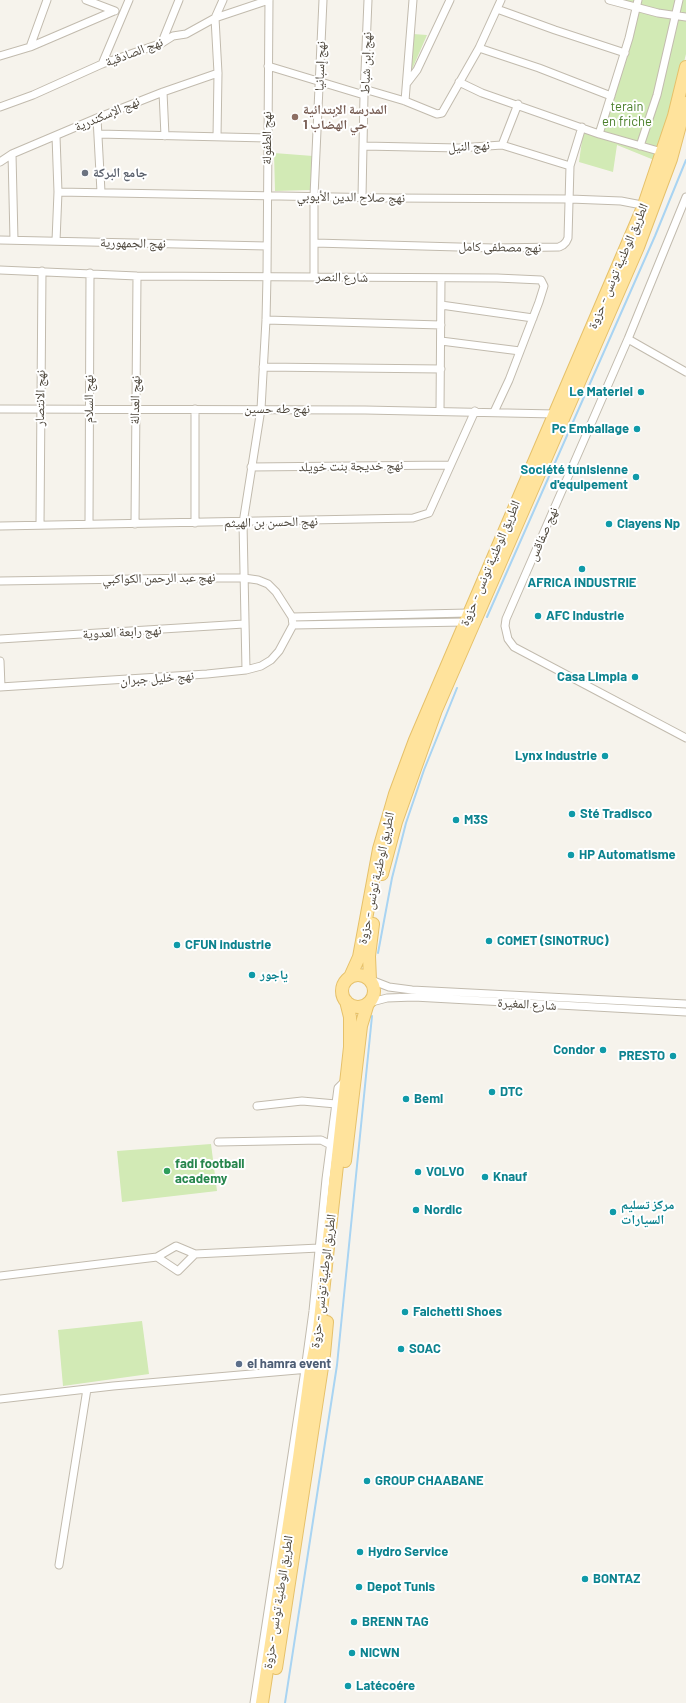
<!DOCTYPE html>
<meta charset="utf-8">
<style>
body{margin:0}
canvas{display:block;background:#f6f3ec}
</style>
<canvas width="686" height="1703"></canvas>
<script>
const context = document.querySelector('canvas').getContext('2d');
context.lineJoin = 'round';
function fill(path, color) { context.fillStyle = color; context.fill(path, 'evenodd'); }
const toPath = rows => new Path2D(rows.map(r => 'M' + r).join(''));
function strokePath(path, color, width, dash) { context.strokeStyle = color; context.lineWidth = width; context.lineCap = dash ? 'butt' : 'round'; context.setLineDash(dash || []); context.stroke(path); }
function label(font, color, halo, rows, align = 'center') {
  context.font = font + ' Barlow,"Noto Naskh Arabic",sans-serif'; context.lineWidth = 4; context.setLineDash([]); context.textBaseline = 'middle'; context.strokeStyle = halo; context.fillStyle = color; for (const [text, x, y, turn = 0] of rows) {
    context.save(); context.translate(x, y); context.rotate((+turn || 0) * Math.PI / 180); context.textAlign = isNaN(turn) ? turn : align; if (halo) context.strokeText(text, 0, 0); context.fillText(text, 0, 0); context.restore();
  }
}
fill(toPath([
 [607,0,686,0,686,54,671,113,654,160,617,145,613,172,579,162,584,126,596,129,620,73,634,10,606,2],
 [413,34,427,35,410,74],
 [274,153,313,156,310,190,275,191],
 [211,1144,217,1191,122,1202,117,1151],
 [142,1321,149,1374,63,1386,58,1330]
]), '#d2eab5');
strokePath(toPath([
 [487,617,655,236,686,160],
 [378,953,392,878,406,823,424,770,457,688],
 [285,1703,337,1365,372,1016]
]), '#a9d4f2', 2);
const street = toPath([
 [86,0,115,11],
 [609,0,658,13,686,17],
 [497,9,555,30,625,53],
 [162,42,179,0],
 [30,47,47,0],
 [479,48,539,68,611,96],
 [0,56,30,47,114,11],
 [102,64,129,0],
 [268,66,364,95],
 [459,82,482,93,599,134,662,152],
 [407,83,417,70,450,0],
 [364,89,405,101,437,114,442,113,479,48,501,0],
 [163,92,165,136],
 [405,101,413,0],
 [0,107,33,95,102,64,162,43,173,36,186,34,215,18,269,0],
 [97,118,101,192],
 [98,134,267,138],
 [599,134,629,38,638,0],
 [217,137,218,73,215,18,223,0],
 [502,145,518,104],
 [364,146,459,148,502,145,570,166],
 [640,146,657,95,679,0],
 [12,154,14,240],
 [0,162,12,154,97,118,163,92,218,73],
 [58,192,390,198,570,199,621,201,647,206],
 [362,197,364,95,368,0],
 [686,197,628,339,506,619,505,626,508,639,514,647,686,738],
 [0,240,267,246],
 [56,241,58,192,56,136],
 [315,243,494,248,559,247,563,245,566,242,568,238,570,166,582,127],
 [0,270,137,276,497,278,541,280,544,286,539,302,509,380,494,412],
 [314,277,314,196,323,0],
 [441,305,533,318],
 [266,320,441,325],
 [628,339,686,372],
 [441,341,520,351],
 [263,367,441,369],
 [0,409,365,410,555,414],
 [195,409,195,523],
 [440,411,441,278],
 [251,467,450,465],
 [89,524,90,273],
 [135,524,137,276],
 [40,525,42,271],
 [0,526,413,518,429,513,475,411],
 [0,581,199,578,244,578,258,580,268,584,276,592,292,617,293,625],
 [292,617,468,613],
 [293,625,465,622],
 [0,639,244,624],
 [0,661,1,687],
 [246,670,243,523,261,409,266,320,267,276,269,0],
 [0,687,207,674,246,670,261,666,271,660,279,651,293,625],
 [371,980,389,987,412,990,686,1004],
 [368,1003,387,998,414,997,686,1012],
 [257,1106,302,1101,336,1104],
 [218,1142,321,1140,331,1145],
 [157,1257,178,1271,195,1254],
 [0,1276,157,1257,176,1246,195,1254,319,1248],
 [0,1399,113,1386,309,1369],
 [59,1565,87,1389],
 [254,1703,305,1370,313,1311,326,1179,338,1088,346,1080]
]);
const primary = toPath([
 [382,874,396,822,436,710,638,247,671,159,686,103],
 '342 991a16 16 0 1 1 32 0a16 16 0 1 1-32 0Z',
 [350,977,359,957,379,849,395,794,415,740,644,205,674,116,686,67],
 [370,980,369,956,373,924],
 [345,1161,361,1026,368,1003],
 [276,1668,324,1354,327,1322],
 [262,1703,299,1458,311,1369,319,1329,350,1047,350,1017,346,1001]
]);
strokePath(street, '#c2bbae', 9);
strokePath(primary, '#e6c16a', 14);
strokePath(street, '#fff', 7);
strokePath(primary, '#ffe39c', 12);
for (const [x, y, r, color] of [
 [295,117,4,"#8d6e63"],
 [85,173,4,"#6b7280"],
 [641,392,4,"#0f9aa8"],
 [637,429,4,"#0f9aa8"],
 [636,477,4,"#0f9aa8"],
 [609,524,4,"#0f9aa8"],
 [582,569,4,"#0f9aa8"],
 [538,616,4,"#0f9aa8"],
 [635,677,4,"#0f9aa8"],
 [605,756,4,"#0f9aa8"],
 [572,814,4,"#0f9aa8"],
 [456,820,4,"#0f9aa8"],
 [571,855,4,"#0f9aa8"],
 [489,941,4,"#0f9aa8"],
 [177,945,4,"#0f9aa8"],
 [252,975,4,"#0f9aa8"],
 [603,1050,4,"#0f9aa8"],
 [673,1056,4,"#0f9aa8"],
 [492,1092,4,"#0f9aa8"],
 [406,1099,4,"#0f9aa8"],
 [167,1171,4,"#2e9e5b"],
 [418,1172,4,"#0f9aa8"],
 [485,1177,4,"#0f9aa8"],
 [416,1210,4,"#0f9aa8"],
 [613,1212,4,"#0f9aa8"],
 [405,1312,4,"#0f9aa8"],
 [401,1349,4,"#0f9aa8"],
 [239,1364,4,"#5c6f8a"],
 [367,1481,4,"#0f9aa8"],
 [360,1552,4,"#0f9aa8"],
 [585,1579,4,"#0f9aa8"],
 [359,1587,4,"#0f9aa8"],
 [354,1622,4,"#0f9aa8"],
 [352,1653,4,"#0f9aa8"],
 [348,1686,4,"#0f9aa8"]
]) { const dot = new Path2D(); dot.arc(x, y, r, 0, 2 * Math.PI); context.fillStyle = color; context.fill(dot); strokePath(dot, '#fff', 1.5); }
label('13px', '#4b4439', '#fff', [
 ["نهج الصادقية",134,52,-21],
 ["نهج إبن شباط",366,63,-88],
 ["نهج إسبانيا",320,66,-88],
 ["نهج الإسكندرية",107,114,-23],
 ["نهج الطفولة",267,138,-90],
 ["نهج النيل",469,146,-3],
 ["نهج صلاح الدين الأيوبي",351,197,1],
 ["نهج الجمهورية",133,243,1],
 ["نهج مصطفى كامل",500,247,1],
 ["الطريق الوطنية تونس - حزوة",618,266,-67],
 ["شارع النصر",342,277,1],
 ["نهج الانتصار",40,398,-89],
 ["نهج السلام",89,399,-90],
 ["نهج العدالة",135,400,-89],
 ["نهج طه حسين",277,409],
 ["نهج خديجة بنت خويلد",351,466,-1],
 ["نهج الحسن بن الهيثم",271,522,-1],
 ["نهج صفاقس",543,534,-67],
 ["الطريق الوطنية تونس - حزوة",490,563,-67],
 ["نهج عبد الرحمن الكواكبي",159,578,-1],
 ["نهج رابعة العدوية",122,632,-3],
 ["نهج خليل جبران",157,678,-4],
 ["الطريق الوطنية تونس - حزوة",376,878,-78],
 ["شارع المغيرة",527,1004,3],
 ["الطريق الوطنية تونس - حزوة",323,1281,-83],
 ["الطريق الوطنية تونس - حزوة",278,1602,-81]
]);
label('13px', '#4a7f2a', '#fff', [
 ["terain",627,107],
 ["en friche",627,122]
]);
label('bold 13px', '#785e54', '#fff', [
 ["المدرسة الإبتدائية",303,110],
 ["حي الهضاب 1",303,125]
], 'left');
label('bold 13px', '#5b616d', '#fff', [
 ["جامع البركة",93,173]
], 'left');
label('bold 13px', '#0d838f', '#fff', [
 ["Le Materiel",633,392,"right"],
 ["Pc Emballage",629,429,"right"],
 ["Société tunisienne",628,470,"right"],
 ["d'equipement",628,485,"right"],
 ["Clayens Np",617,524],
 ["AFRICA INDUSTRIE",582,583,"center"],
 ["AFC Industrie",546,616],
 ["Casa Limpia",627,677,"right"],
 ["Lynx Industrie",597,756,"right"],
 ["Sté Tradisco",580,814],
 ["M3S",464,820],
 ["HP Automatisme",579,855],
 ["COMET (SINOTRUC)",497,941],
 ["CFUN industrie",185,945],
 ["ياجور",260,975],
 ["Condor",595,1050,"right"],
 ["PRESTO",665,1056,"right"],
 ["DTC",500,1092],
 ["Beml",414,1099],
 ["VOLVO",426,1172],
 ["Knauf",493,1177],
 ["مركز تسليم",621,1205],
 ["السيارات",621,1220],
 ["Nordic",424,1210],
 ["Falchetti Shoes",413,1312],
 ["SOAC",409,1349],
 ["GROUP CHAABANE",375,1481],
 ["Hydro Service",368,1552],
 ["BONTAZ",593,1579],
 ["Depot Tunis",367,1587],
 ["BRENN TAG",362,1622],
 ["NICWN",360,1653],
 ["Latécoére",356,1686]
], 'left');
label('bold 13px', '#27864d', '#fff', [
 ["fadi football",175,1164],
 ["academy",175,1179]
], 'left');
label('bold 13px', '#4e5e75', '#fff', [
 ["el hamra event",247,1364]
], 'left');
</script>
